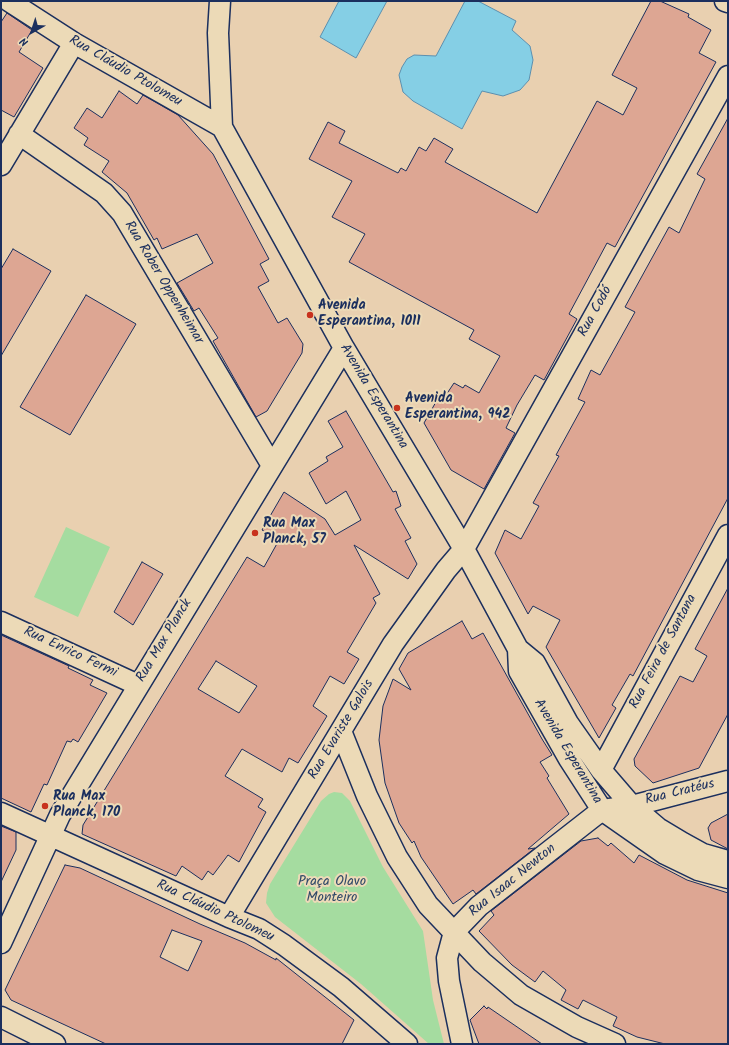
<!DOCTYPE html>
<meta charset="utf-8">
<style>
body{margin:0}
#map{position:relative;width:729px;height:1045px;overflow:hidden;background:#e9d0b0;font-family:Kalam,sans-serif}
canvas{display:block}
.frame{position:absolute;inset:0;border:2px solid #1b2f5e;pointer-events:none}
.north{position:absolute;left:12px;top:12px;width:40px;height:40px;-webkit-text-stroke:3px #ecdab7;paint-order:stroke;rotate:219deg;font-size:11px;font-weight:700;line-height:16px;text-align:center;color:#1b2f5e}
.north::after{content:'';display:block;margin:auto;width:14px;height:18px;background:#1b2f5e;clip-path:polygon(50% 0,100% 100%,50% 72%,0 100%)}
</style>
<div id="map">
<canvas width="729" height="1045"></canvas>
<div class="frame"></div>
<div class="north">N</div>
</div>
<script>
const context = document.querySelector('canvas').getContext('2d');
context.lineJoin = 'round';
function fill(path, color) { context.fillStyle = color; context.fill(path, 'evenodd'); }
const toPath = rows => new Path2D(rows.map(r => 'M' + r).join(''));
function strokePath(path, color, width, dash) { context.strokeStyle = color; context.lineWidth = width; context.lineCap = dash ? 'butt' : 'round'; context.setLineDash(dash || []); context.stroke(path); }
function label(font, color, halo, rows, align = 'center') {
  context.font = font + ' Kalam,sans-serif'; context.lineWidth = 4; context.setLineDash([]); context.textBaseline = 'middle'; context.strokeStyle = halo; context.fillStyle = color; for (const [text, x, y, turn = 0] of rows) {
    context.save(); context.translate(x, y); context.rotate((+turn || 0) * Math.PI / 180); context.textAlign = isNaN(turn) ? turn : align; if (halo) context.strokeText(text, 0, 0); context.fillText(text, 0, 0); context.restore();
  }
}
fill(toPath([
 [66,527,110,547,78,617,34,597],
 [334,792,342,793,350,801,383,867,423,931,433,1000,444,1044,429,1044,361,984,275,917,266,903,267,893,270,884,321,801,329,794]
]), '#a5dca0');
const water = toPath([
 [339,1,387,1,356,58,320,37,339,1],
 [465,1,478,1,516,21,512,30,530,46,533,60,529,80,520,90,503,96,482,91,462,129,413,101,403,92,399,75,402,67,407,59,414,55,436,56,465,1]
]);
fill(water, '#85cfe5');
strokePath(water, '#5b8faf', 1);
const building = toPath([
 [651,1,660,1,689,14,688,17,711,30,699,53,716,62,615,247,607,243,569,314,577,319,544,380,535,375,517,405,506,428,515,433,484,489,451,470,424,423,441,393,446,395,454,383,463,388,465,385,479,393,500,356,469,339,474,330,349,262,365,234,332,217,352,181,309,159,328,122,345,131,339,143,398,173,401,168,406,171,419,147,426,151,434,138,453,149,445,162,537,213,597,101,623,115,637,88,612,75,651,1],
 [7,13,32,30,19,52,43,68,14,117,1,110,1,22,7,13],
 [119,91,137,104,143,95,178,115,213,154,269,259,260,264,269,281,258,287,278,323,287,318,303,344,302,353,267,411,256,417,213,341,218,338,199,308,194,311,177,283,213,263,197,234,162,249,157,238,154,240,127,193,102,172,109,161,84,145,88,138,74,128,87,108,102,118,119,91],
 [728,118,728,498,633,676,630,674,612,705,616,708,599,738,546,647,560,620,533,606,528,614,495,553,505,530,521,539,539,506,533,503,559,456,556,455,585,402,578,399,591,370,600,375,635,312,625,307,669,227,679,233,705,179,697,174,728,118],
 [13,249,51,271,1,356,1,269,13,249],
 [86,295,136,324,70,435,20,407,86,295],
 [346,411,393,492,396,491,401,506,395,509,411,538,405,541,417,564,408,579,354,545,380,594,373,598,376,603,347,652,359,659,344,684,330,676,313,706,327,716,298,763,289,758,282,772,242,749,225,776,263,799,258,807,266,812,239,862,228,855,213,875,208,871,202,880,182,866,176,876,82,834,83,825,247,557,264,567,279,540,262,530,284,492,325,519,335,535,361,520,346,491,326,504,309,473,328,461,326,457,343,447,328,421,346,411],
 [216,661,257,686,239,713,198,689,216,661],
 [142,562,163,574,133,625,114,612,142,562],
 [728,588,728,714,699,768,653,783,635,766,634,759,680,676,693,682,707,656,695,649,728,588],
 [462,621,472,639,483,633,542,739,552,755,540,762,549,776,547,778,569,814,528,849,535,848,476,894,473,890,453,904,421,857,414,841,412,843,399,823,385,783,379,740,383,706,393,679,411,690,399,669,408,653,462,621],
 [1,635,69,666,68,668,93,680,90,685,107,693,78,742,73,739,71,742,67,741,47,785,44,784,31,812,1,798,1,635],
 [728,814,728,849,711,840,708,828,711,823,728,814],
 [1,826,16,832,16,850,1,882,1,826],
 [598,838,608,846,611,843,634,863,639,855,687,880,728,893,728,1044,665,1044,637,1037,613,1026,617,1017,583,1000,578,1009,561,1000,566,990,543,971,535,982,512,965,479,931,494,915,491,911,581,841,598,838],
 [65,865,80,868,200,924,245,943,276,960,276,958,354,1020,342,1044,106,1044,11,1000,5,990,65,865],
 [172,930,202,941,188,971,160,957,172,930],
 [484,1006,487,1009,488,1007,542,1044,479,1044,470,1020,484,1006]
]);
fill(building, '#dda693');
strokePath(building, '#1b2f5e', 1);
const minor = toPath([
 [9,1,74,43,222,127],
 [220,1,218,33,222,127,344,348,464,549,518,649,535,663,568,723,601,770,632,806,658,828,683,843,703,854,728,861],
 [725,1,728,2],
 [19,134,104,193,122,213,271,464],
 [1,165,74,43],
 [1,622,138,685],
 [518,649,519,671,569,759,602,810,665,854,698,870,728,878],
 [341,731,367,796,397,857,428,905,482,962,521,995,577,1027,615,1044],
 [601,770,728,535],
 [1,813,229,917,259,929,284,945,341,987,407,1044],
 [229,917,393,644,446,570,464,549,728,76],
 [1,943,60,815,344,348],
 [1,1017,55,1044],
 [462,1044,449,981,447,958,454,932,479,906,602,810,632,806,728,781]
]);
strokePath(minor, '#1b2f5e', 23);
strokePath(minor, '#ecdab7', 20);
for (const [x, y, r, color] of [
 [310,315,4,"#c8321e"],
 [397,408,4,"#c8321e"],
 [255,533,4,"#c8321e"],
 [45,806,4,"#c8321e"]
]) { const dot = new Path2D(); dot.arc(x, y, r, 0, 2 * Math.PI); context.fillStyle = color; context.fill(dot); strokePath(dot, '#ecdab7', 1.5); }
label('14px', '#1b2f5e', '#ecdab7', [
 ["Rua Cláudio Ptolomeu",125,72,30],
 ["Rua Rober Oppenheimar",163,283,59],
 ["Rua Codó",596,312,-61],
 ["Avenida Esperantina",373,397,59],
 ["Rua Max Planck",165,641,-59],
 ["Rua Feira de Santana",664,652,-62],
 ["Rua Enrico Fermi",70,653,25],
 ["Rua Evariste Galois",342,730,-59],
 ["Avenida Esperantina",567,752,59],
 ["Rua Cratéus",680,793,-14],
 ["Rua Isaac Newton",513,881,-39],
 ["Rua Cláudio Ptolomeu",215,912,25]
]);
label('bold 14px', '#1b2f5e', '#ecdab7', [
 ["Avenida",318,307],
 ["Esperantina, 1011",318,323],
 ["Avenida",405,400],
 ["Esperantina, 942",405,416],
 ["Rua Max",263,525],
 ["Planck, 57",263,541],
 ["Rua Max",53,798],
 ["Planck, 170",53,814]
], 'left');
label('14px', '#304968', '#ecdab7', [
 ["Praça Olavo",332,883],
 ["Monteiro",332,899]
]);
</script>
